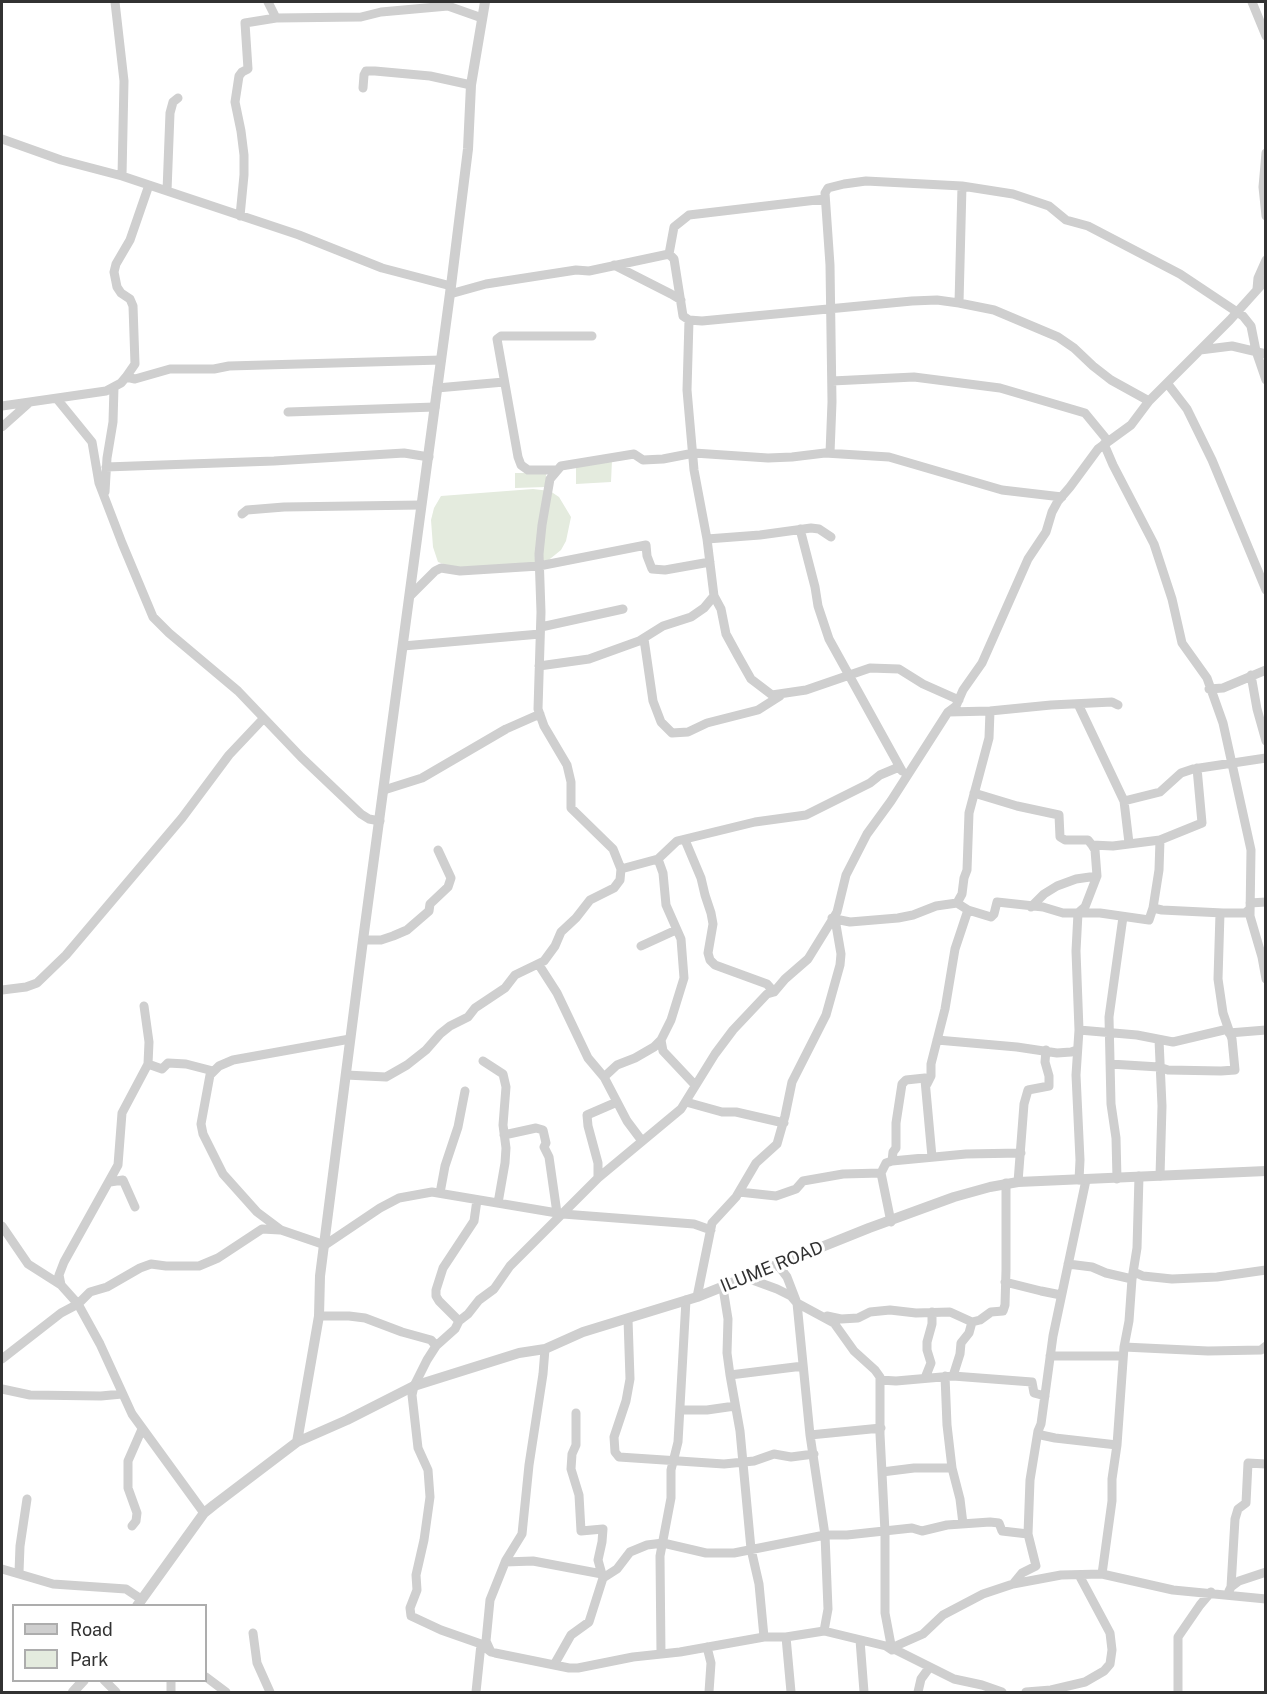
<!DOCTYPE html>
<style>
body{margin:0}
#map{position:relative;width:1267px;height:1694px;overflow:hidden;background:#fff;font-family:"Public Sans",sans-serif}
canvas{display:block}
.frame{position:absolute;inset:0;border:3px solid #323232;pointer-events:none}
.legend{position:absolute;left:12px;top:1604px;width:195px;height:78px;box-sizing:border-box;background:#fff;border:2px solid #adadad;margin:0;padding:8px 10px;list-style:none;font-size:18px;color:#323232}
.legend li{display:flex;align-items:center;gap:12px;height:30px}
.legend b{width:30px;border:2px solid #adadad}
</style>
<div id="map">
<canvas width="1267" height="1694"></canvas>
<div class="frame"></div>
<ul class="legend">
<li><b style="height:8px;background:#cfcfcf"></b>Road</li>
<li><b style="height:16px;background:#e4ebde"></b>Park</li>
</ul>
</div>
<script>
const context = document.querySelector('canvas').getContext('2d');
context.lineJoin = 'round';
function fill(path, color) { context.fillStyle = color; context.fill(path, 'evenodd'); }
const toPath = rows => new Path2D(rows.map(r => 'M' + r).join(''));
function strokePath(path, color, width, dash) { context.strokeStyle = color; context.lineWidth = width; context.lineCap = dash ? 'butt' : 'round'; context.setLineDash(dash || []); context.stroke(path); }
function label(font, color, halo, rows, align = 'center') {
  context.font = font + ' "Public Sans",sans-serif'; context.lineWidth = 6; context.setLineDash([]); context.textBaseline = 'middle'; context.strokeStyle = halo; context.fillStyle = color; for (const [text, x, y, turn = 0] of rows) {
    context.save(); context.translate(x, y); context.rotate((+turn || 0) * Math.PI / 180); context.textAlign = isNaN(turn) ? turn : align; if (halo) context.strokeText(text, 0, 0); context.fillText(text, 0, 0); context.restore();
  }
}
fill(toPath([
 [612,460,611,482,576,484,576,465],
 [515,473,546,473,546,487,515,488],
 [533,489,550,491,559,497,571,517,566,541,561,550,545,563,455,568,438,562,433,547,431,520,434,508,441,496]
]), '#e4ebde');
strokePath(toPath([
 [115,2,124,81,122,176],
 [268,2,276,18,361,17,381,12,448,6,482,18],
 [1252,2,1266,36],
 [363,88,364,75,366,71,375,71,430,76,471,85],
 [2,139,61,160,122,176,299,235,382,268,451,286],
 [1266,153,1263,187,1266,216],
 [167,191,170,113,173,102,178,98],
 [240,216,244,175,244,155,241,131,235,102,239,76,242,72,248,69,245,23,276,18],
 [669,254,674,227,689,215,825,199],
 [614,265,671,294,681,300],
 [1257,289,1258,278,1266,260],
 [450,294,486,284,576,270,589,271,669,254,674,259,683,316,689,320,702,321,912,301,937,300,959,303,994,310,1058,337,1074,348,1093,366,1111,380,1149,401],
 [959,303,962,186],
 [1200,350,1232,346,1266,354],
 [126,377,135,364,133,306,130,299,121,293,117,287,114,272,116,264,130,240,149,185],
 [832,381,914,377,1000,388,1085,413,1108,441],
 [1167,383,1187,409,1212,460,1266,590],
 [437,388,504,382],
 [57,399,92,442,99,483,122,543,153,617,169,633,238,691,301,757,361,814,369,819,380,821],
 [2,406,106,391,121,383,126,377,135,379,170,369,214,369,229,366,441,360],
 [288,412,435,407],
 [2,427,30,402],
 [1104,444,1113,465,1154,544,1172,599,1182,643,1207,678,1223,723,1251,850,1250,916,1262,957,1266,979],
 [830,453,832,402,830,265,825,193,828,188,844,184,866,181,962,186,1013,194,1049,206,1066,220,1088,226,1180,274,1243,316,1251,326,1256,351,1266,380],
 [106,467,274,461,404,453,429,457],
 [556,470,528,470,521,465,518,457,497,339,501,336,592,336],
 [105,492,107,458,113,422,114,387],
 [242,514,247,510,284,507,421,505],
 [800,529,815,587,818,606,829,639,902,771],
 [707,539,760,535,811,528,819,529,831,537],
 [410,596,435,571,441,568,460,571,539,566,646,545,647,556,652,569,665,570,710,562],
 [714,596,721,609,726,634,738,656,751,679,772,695,806,690,870,668,899,669,923,684,959,700],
 [541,627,623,609],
 [644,639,653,701,661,722,672,733,688,732,707,723,758,710,780,696],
 [403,646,540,634],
 [539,666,589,659,639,641,663,626,691,617,704,608,714,596,707,539,694,470,687,390,689,320],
 [1251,675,1257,709,1266,741],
 [1209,689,1223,688,1266,670],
 [1078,704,1124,801,1129,843],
 [948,712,990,711,1051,705,1112,702,1118,705],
 [384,790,422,778,506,729,540,714],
 [974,793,1017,806,1059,815,1060,837,1065,840,1088,840,1092,845],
 [1124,801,1160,792,1181,773,1193,769,1266,758],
 [685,840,701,878,705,895,711,913,713,924,708,953,710,960,715,965,767,984,774,992],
 [621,869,658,859,677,841,755,822,806,815,870,783,880,775,899,767],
 [957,903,962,894,964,878,967,870,969,813,989,738,990,711],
 [1250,903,1266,902],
 [1031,907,1044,894,1057,886,1076,879,1097,876],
 [1153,908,1159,870,1160,840],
 [835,919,850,922,898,918,913,915,936,906,957,903,968,910,991,917,994,914,997,902,1043,907,1063,913,1100,913,1149,920,1153,908,1162,910,1223,913,1245,913,1250,909],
 [363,940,381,940,393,936,407,930,429,911,430,904,448,887,451,878,438,850],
 [641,946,676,930],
 [539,965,557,993,588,1058,604,1077,627,1121,642,1141],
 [2,990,26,987,37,983,66,955,182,818,229,755,263,719],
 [1079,1030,1137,1035,1173,1042,1228,1029],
 [1229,1033,1266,1030],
 [350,1039,233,1060,219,1066,210,1075,201,1124,203,1134,223,1174,257,1212,281,1230,325,1245,380,1208,399,1198,432,1192,563,1214,694,1224,711,1230],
 [661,1040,663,1051,695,1085],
 [937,1040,1017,1047,1057,1053,1071,1052,1077,1050],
 [1159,1040,1162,1106,1160,1176],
 [483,1061,503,1074,506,1087,503,1125,506,1148,505,1163,498,1203],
 [148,1064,162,1069,168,1063,186,1064,213,1071],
 [1110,1064,1159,1067,1168,1070,1221,1071,1235,1070,1232,1039,1223,1013,1218,979,1220,913],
 [346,1075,386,1077,407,1065,426,1050,440,1034,450,1026,468,1017,475,1008,505,988,515,975,544,961,555,946,561,932,576,918,590,900,614,888,620,880,621,869,613,849,571,808,571,782,567,765,544,726,538,709,541,612,539,554,542,525,550,479,561,466,634,454,643,460,663,459,694,453,768,458,792,457,825,453,889,457,1002,490,1062,497],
 [604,1077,617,1065,635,1058,654,1047,661,1040,671,1020,684,978,681,939,666,905,663,873,658,859],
 [925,1080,932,1157],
 [927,1084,931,1076,931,1064,945,1009,955,949,968,910],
 [686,1102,722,1112,736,1112,784,1123],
 [504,1135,536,1128,543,1130,546,1143,544,1147,549,1157,557,1213],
 [892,1161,966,1154,1021,1153],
 [598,1178,598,1163,588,1126,587,1115,617,1102],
 [1117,1179,1116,1138,1111,1104,1109,1017,1123,917],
 [1079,1180,1080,1160,1076,1075,1079,1030,1076,951,1078,913,1085,907,1097,876,1095,850,1092,845,1113,846,1160,840,1202,823,1197,768],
 [110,1182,123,1180,135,1207],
 [1018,1182,1024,1104,1028,1090,1049,1086,1049,1076,1045,1062,1046,1050],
 [739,1192,776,1196,796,1189,803,1181,843,1174,881,1173],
 [440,1193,445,1166,458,1127,465,1091],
 [891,1222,881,1173,886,1163,892,1161,893,1152,896,1148,896,1123,902,1084,906,1080,925,1078,927,1084],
 [2,1226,28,1264,61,1285,78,1304,100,1344,132,1414,204,1513],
 [1068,1264,1092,1267,1106,1273,1132,1279],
 [778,1265,787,1277,797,1303,834,1323,854,1351,875,1370,880,1377,880,1434,885,1532,885,1613,892,1650,894,1649,954,1679,982,1685,1002,1692],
 [1134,1272,1143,1276,1172,1279,1217,1277,1266,1270],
 [747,1278,777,1289,791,1296,797,1303,810,1435,825,1535,828,1609,824,1631],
 [1005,1282,1041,1291,1061,1295],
 [61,1285,59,1275,64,1262,118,1165,122,1113,148,1064,149,1042,144,1006],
 [723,1288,728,1319,727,1353,730,1375,740,1431,751,1549,759,1584,764,1637],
 [697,1297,712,1223,736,1197,756,1163,777,1144,785,1116,792,1082,826,1015,840,965,841,954,835,919,832,918],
 [319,1316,349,1316,365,1318,402,1332,431,1340,436,1346],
 [827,1316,841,1319,858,1318,870,1312,890,1310,916,1313,950,1312,972,1322,980,1320,991,1312,1003,1311,1005,1305,1006,1270,1006,1183],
 [628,1319,630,1379,626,1401,614,1437,615,1452,619,1457,724,1464,754,1461,774,1454,791,1457,814,1454],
 [459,1321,439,1301,436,1296,436,1290,443,1268,474,1221,477,1200],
 [1124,1347,1208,1351,1261,1350,1266,1346],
 [545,1349,543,1374,529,1465,522,1534,506,1560,490,1600,486,1641,491,1652,495,1653,569,1668,578,1668,633,1657,680,1652,764,1637,786,1637,824,1631,886,1646,892,1650,898,1645,923,1634,943,1615,983,1594,1013,1584,1061,1575,1102,1574,1173,1590,1266,1599],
 [1050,1356,1123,1356],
 [2,1359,61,1313,78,1304,90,1292,107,1287,140,1268,151,1264,166,1266,199,1266,218,1258,262,1229,280,1230],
 [730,1375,803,1366],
 [945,1376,947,1425,952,1468,960,1499,963,1524],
 [953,1376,960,1354,961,1343,969,1333,972,1322],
 [925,1378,931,1363,927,1350,927,1342,932,1324,932,1312],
 [880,1380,896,1381,953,1376,1032,1382,1034,1393,1045,1396],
 [2,1389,30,1395,101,1396,122,1394],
 [680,1410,707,1410,735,1406],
 [1038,1431,1041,1435,1055,1438,1117,1445],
 [810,1435,881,1428],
 [882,1472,914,1468,952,1468],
 [132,1526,136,1521,137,1513,128,1488,128,1461,142,1429],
 [505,1562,533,1561,602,1574],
 [2,1569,53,1584,126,1589,141,1599],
 [19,1572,20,1546,27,1499],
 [1102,1574,1112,1501,1112,1479,1117,1445,1124,1347,1129,1321,1132,1279,1137,1248,1139,1176],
 [603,1578,617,1569,630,1552,647,1545,663,1543,706,1553,734,1553,825,1535,847,1535,912,1528,922,1531,947,1525,990,1522,999,1523,1002,1531,1028,1534],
 [1013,1584,1022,1573,1036,1566,1028,1534,1030,1480,1038,1431,1041,1424,1053,1336,1086,1180],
 [1231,1587,1235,1519,1238,1509,1246,1503,1248,1463,1266,1464],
 [1229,1591,1231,1587,1239,1581,1266,1572],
 [253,1633,257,1663,270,1692],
 [786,1637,791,1692],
 [860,1640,864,1692],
 [707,1647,711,1663,709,1692],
 [491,1652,481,1644,441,1630,411,1616,410,1608,417,1590,416,1575,424,1540,430,1497,428,1470,418,1448,412,1395,414,1386,427,1360,436,1346,455,1329,459,1321,468,1314,479,1300,494,1289,510,1266,598,1178,681,1109,715,1054,733,1030,767,994,774,992,785,979,808,959,837,912,846,875,867,834,891,801,948,712,956,706,963,690,982,663,1028,559,1046,532,1052,512,1058,501,1070,487,1098,449,1131,425,1149,401,1230,320,1266,280],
 [661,1654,660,1556,671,1498,671,1470,678,1442,686,1300],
 [554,1665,571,1635,589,1622,603,1578,598,1560,602,1542,603,1529,581,1531,579,1495,571,1469,572,1454,576,1445,576,1413],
 [206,1677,226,1692],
 [104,1680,116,1692],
 [171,1692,171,1680],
 [476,1692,481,1644],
 [918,1692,921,1679,929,1668],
 [1026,1692,1051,1690,1085,1682,1104,1671,1110,1664,1112,1650,1110,1633,1079,1575],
 [1178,1692,1178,1637,1200,1605,1211,1592]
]), '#cfcfcf', 9);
strokePath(toPath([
 [297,1442,319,1316,320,1276,363,940,451,286,468,149,471,85,485,2],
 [137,1606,204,1513,214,1505,297,1442,347,1420,414,1386,519,1353,545,1349,583,1332,697,1297,869,1228,954,1197,990,1187,1018,1182,1266,1171],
 [73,1692,84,1680]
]), '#cfcfcf', 10);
label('18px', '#323232', '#fff', [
 ["ILUME ROAD",772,1267,-22]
]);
</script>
